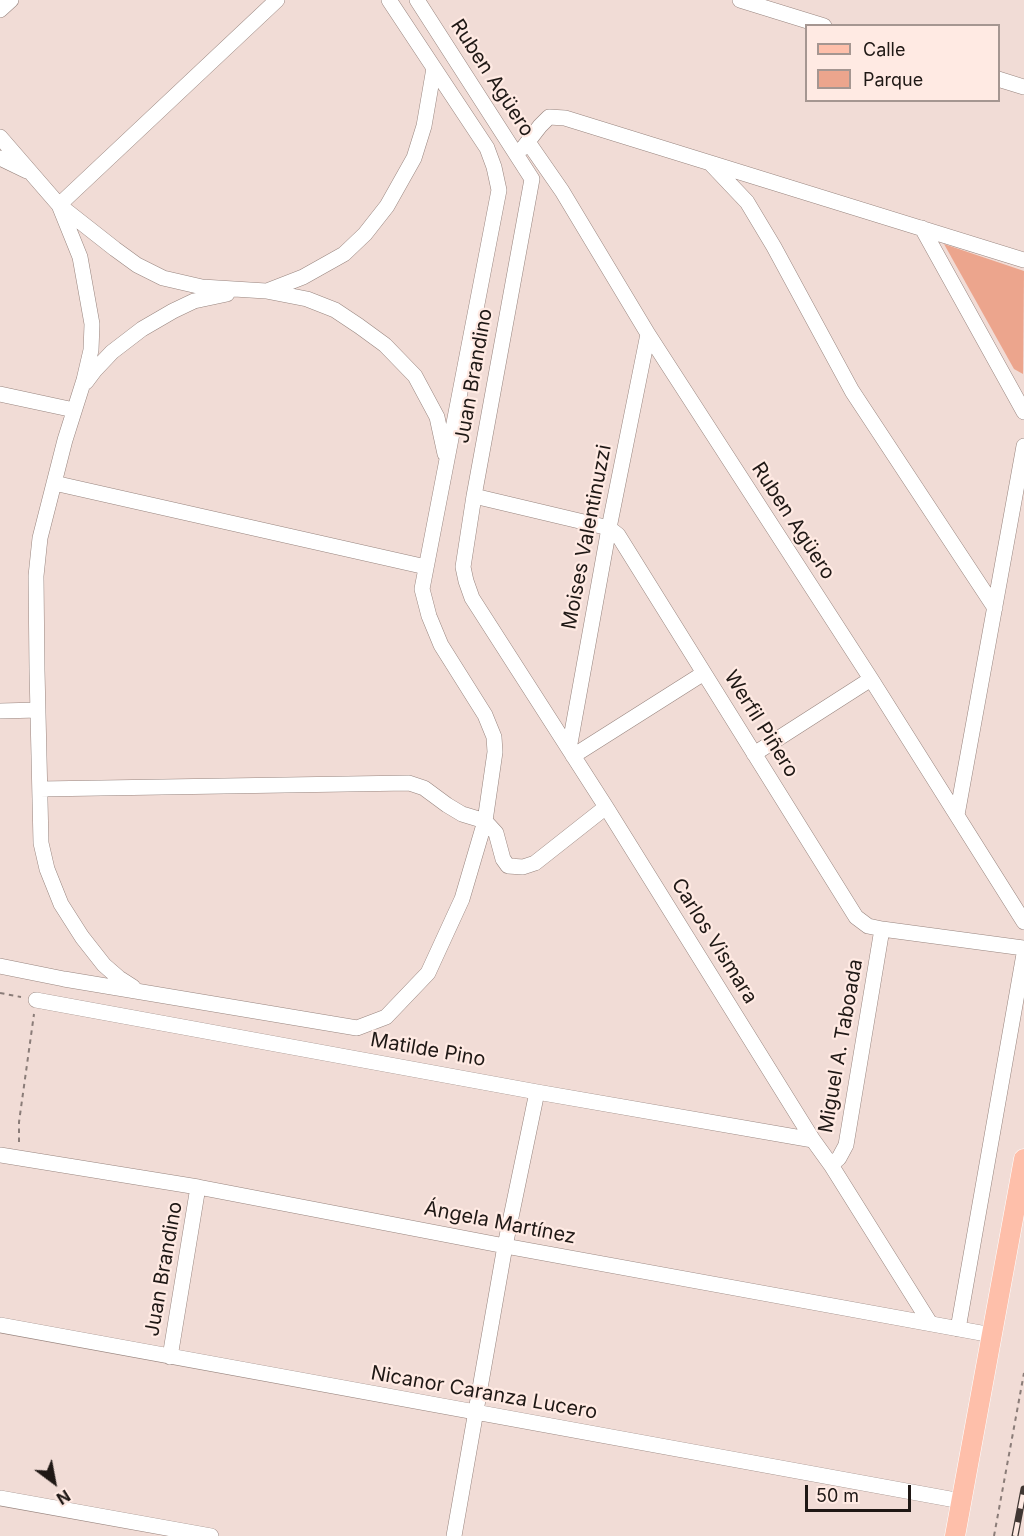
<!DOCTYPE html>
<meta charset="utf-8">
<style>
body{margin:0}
#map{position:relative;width:1024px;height:1536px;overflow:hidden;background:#f1dcd6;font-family:Inter,sans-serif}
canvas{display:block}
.legend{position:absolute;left:805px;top:24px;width:195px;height:78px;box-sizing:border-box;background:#ffeae3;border:2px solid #a59691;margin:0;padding:8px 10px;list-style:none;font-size:18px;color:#1f1815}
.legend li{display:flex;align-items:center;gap:12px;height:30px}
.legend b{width:30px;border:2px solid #a59691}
.north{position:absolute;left:24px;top:1452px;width:60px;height:60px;-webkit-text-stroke:4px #ffeae3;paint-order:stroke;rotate:148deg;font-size:16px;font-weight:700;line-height:24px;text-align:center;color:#1f1815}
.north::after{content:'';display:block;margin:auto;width:21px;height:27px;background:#1f1815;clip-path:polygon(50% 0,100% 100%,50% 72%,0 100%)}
.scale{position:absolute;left:805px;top:1485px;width:106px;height:27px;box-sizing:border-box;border:3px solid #1f1815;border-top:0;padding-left:8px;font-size:18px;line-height:21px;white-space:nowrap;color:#1f1815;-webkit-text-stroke:4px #ffeae3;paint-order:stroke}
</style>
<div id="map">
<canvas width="1024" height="1536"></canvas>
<ul class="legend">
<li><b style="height:8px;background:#febfaa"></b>Calle</li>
<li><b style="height:16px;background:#eca58d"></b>Parque</li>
</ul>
<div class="north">N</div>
<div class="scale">50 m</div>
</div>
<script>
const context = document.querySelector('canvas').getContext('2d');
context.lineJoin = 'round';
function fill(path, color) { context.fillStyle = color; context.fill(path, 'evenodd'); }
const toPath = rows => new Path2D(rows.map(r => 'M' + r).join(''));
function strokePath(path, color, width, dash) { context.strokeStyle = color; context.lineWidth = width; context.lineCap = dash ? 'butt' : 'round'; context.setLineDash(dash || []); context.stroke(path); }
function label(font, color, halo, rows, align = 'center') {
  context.font = font + ' Inter,sans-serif'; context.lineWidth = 4.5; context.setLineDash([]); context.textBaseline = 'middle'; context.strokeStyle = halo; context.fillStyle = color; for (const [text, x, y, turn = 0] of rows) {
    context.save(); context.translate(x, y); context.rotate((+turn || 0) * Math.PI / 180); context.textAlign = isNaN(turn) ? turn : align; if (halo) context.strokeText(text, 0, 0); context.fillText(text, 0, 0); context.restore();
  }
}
fill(toPath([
 [944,244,1024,271,1023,374,1014,369]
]), '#eca58d');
const minor = toPath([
 [417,0,532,179,474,496,463,567,466,581,472,598,606,807,813,1140,831,1165,930,1323],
 [740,0,824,26],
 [0,10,11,0],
 [998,79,1024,87],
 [0,137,59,205,115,249,137,265,163,278,202,287,266,291,307,299,335,310,359,326,385,345,415,376,437,417,445,454],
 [528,142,562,191,648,334,871,679,1024,922],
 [523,148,540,126,549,117,565,118,1024,260],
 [0,158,27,171],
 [711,164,747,202,774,247,852,391,995,608],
 [922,228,1024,412],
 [267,291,303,277,344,254,365,234,387,206,414,158,424,126,434,68],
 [86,382,95,370,112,352,142,329,173,311,194,301,227,294],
 [0,394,74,410],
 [54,483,426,567],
 [474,496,609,528,618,535,856,917,868,926,882,929,1024,948],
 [0,711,38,710],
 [569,749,609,528,648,334],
 [754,754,871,679],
 [573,756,704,673],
 [40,789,409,783,424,788,447,805,462,814,485,821,496,833,503,859,508,866,523,867,535,863,606,807],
 [957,815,1024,446],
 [0,966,64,979,357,1028,386,1017,428,973,462,899,485,821,495,752,494,737,485,715,441,645,429,616,422,589,499,190,494,167,487,148,389,0],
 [133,987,119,978,104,965,82,937,61,904,47,869,41,843,37,670,36,576,40,538,65,440,84,380,91,350,92,324,80,257,59,205,277,0],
 [36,1000,537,1092,813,1140],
 [0,1155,198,1187,505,1246,992,1335],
 [831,1165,839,1158,846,1145,882,929],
 [0,1325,961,1501],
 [958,1329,1024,954],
 [170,1357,198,1187],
 [0,1498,211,1536],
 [454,1536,505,1246,537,1092]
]);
const major = toPath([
 [955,1536,1024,1159]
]);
strokePath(minor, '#98857f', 16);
strokePath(major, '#fff', 21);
strokePath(toPath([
 [0,993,21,997],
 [19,1142,19,1122,34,1014],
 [994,1536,1024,1373]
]), '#8a7c78', 2, [4.5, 4.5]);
strokePath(minor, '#fff', 15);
strokePath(major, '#febfaa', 20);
const rail = toPath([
 [1015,1536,1024,1489]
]);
strokePath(rail, '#403733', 7);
strokePath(rail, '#ffeae3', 4.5, [14]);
label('20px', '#1f1815', '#ffeae3', [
 ["Ruben Agüero",492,78,57],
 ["Juan Brandino",474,376,-80],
 ["Ruben Agüero",793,521,57],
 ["Moises Valentinuzzi",587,537,-79],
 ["Werfil Piñero",761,724,58],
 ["Carlos Vismara",714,941,58],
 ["Miguel A. Taboada",841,1046,-80],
 ["Matilde Pino",428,1050,10],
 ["Ángela Martínez",500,1223,11],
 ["Juan Brandino",164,1269,-80],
 ["Nicanor Caranza Lucero",484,1393,10]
]);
</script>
